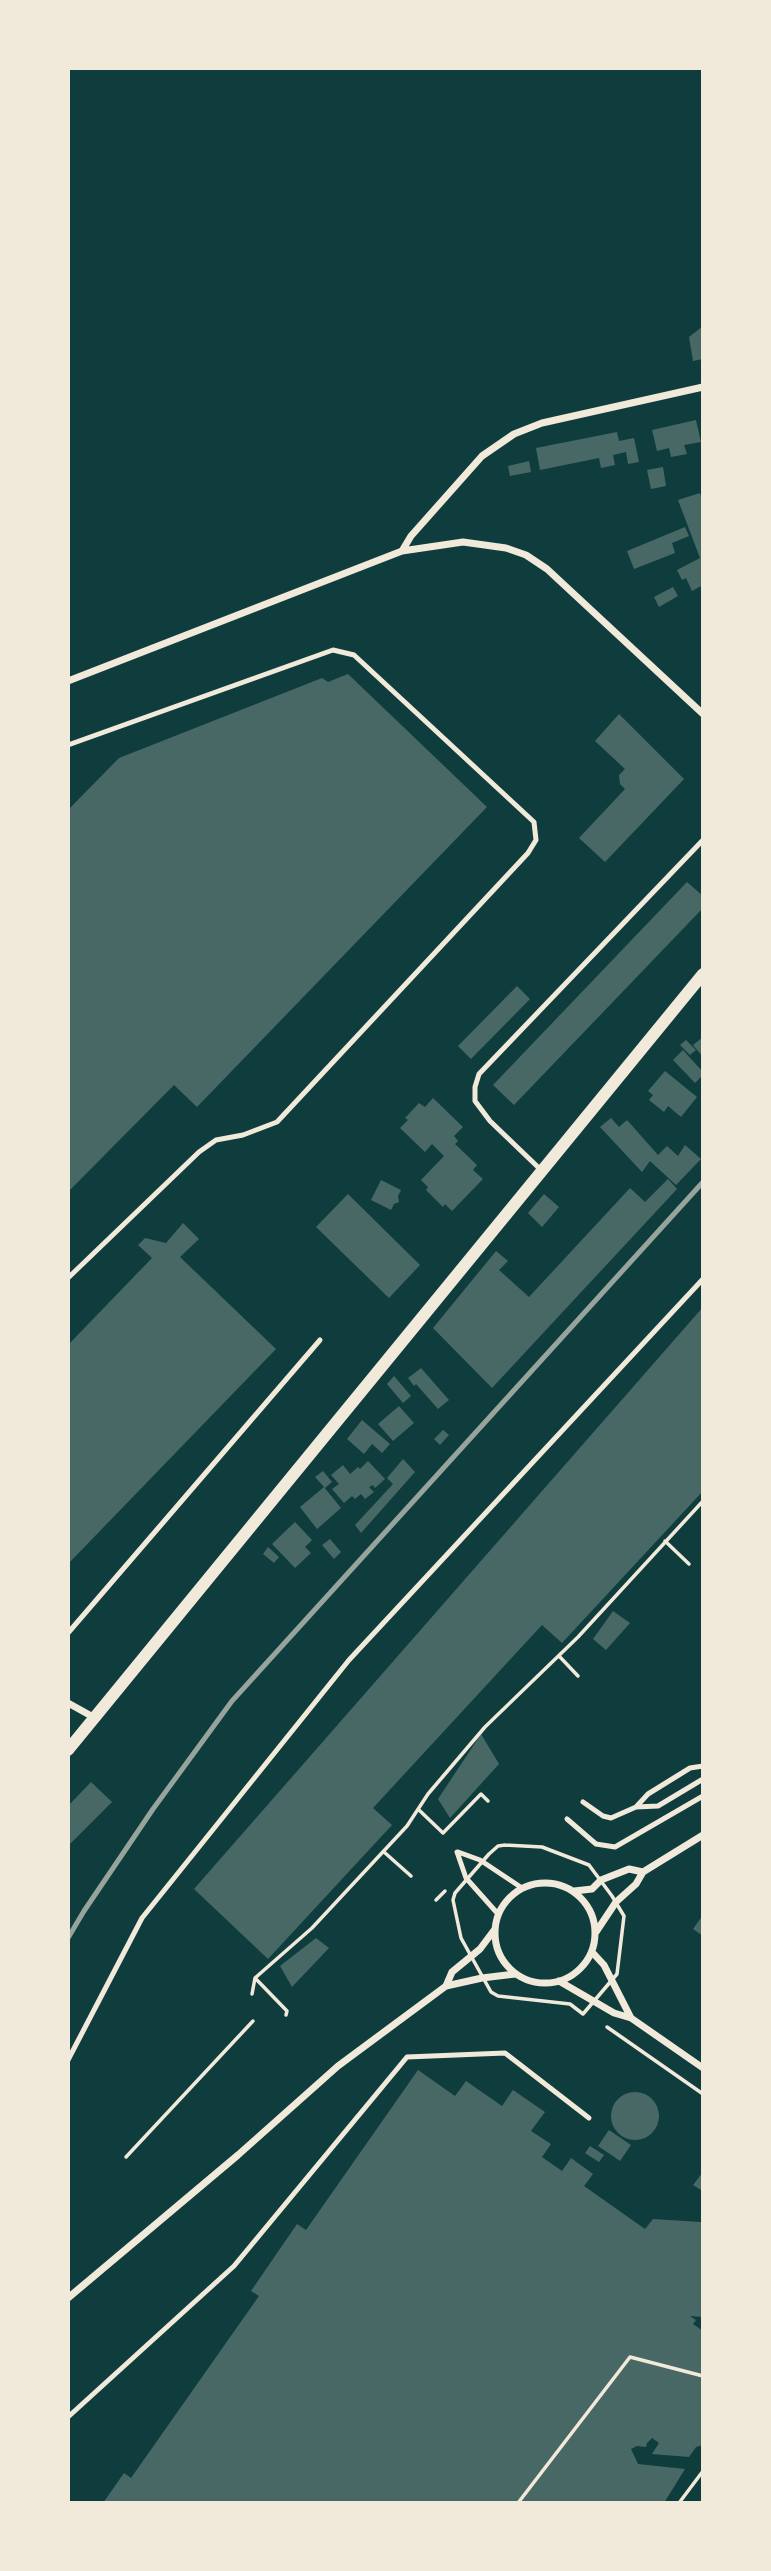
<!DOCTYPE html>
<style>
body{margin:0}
#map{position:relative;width:771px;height:2571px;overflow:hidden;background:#0f3d3e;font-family:Raleway,sans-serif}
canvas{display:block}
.frame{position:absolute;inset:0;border:70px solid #f1e9da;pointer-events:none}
</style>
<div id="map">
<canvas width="771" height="2571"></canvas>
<div class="frame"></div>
</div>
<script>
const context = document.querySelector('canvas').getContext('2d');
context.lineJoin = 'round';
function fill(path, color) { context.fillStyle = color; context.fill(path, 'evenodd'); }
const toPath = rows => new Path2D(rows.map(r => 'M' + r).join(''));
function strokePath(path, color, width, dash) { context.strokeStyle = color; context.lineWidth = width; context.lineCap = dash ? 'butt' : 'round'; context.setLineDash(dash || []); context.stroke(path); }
fill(toPath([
 [703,326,703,359,693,361,689,337],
 [696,420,701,442,684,445,687,454,671,457,669,448,657,451,652,430],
 [617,432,619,441,634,438,639,462,628,464,626,452,613,455,615,465,601,468,599,458,540,470,536,448],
 [529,461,531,472,510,476,508,466],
 [663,467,666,486,651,489,647,470],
 [700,493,703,503,703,585,692,591,686,578,682,580,677,570,700,558,678,500],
 [685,527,689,536,672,543,675,553,634,569,627,551],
 [673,587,678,596,659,607,654,597],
 [348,674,487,807,197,1107,174,1085,68,1192,68,810,119,758,322,678,328,682],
 [619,714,684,779,605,862,579,838,625,789,620,784,619,775,625,769,595,741],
 [687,882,703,896,703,908,514,1105,493,1085],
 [517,986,530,999,471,1059,458,1046],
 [703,1037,703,1057,693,1045],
 [686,1040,696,1050,690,1055,680,1045],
 [683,1050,703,1072,703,1075,695,1083,673,1060],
 [665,1071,697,1097,681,1117,668,1106,664,1112,649,1100,653,1095,648,1091],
 [433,1098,463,1127,454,1136,458,1141,455,1144,477,1165,473,1170,483,1179,452,1211,445,1204,443,1207,426,1190,428,1187,421,1180,444,1156,432,1144,425,1152,400,1128,408,1120,405,1118,419,1103,425,1107],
 [611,1118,619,1127,627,1120,658,1155,667,1146,678,1156,685,1145,701,1159,676,1185,650,1161,642,1172,600,1127],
 [668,1179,677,1189,492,1388,433,1328,496,1251,508,1261,499,1270,529,1297,630,1188,645,1202],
 [381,1180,401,1190,398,1196,399,1202,394,1204,391,1210,371,1200],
 [348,1194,420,1265,389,1298,316,1227],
 [544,1194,559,1207,542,1227,528,1213],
 [183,1223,199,1239,180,1257,276,1349,68,1564,68,1345,152,1258,138,1245,145,1238,166,1243],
 [703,1307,703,1491,562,1643,542,1625,373,1808,392,1825,268,1959,194,1889],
 [421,1368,449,1400,438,1409,416,1384,414,1386,408,1378],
 [394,1376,411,1396,403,1403,387,1384],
 [399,1406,414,1423,393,1441,378,1424],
 [362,1420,390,1444,382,1453,372,1444,364,1454,347,1439],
 [443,1430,449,1435,440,1445,434,1439],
 [403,1459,415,1472,361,1533,355,1525,393,1484,387,1478],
 [368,1461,385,1479,375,1488,373,1485,369,1487,374,1492,365,1499,361,1494,355,1499,352,1496,344,1503,332,1489,339,1484,331,1475,343,1465,350,1474,358,1467,360,1469],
 [323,1471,332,1482,325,1488,315,1477],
 [324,1487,341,1508,317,1529,300,1507],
 [295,1522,312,1540,305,1547,311,1553,295,1568,272,1544],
 [330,1539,341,1552,334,1559,322,1545],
 [268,1547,279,1557,274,1563,263,1554],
 [613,1611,630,1623,606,1650,593,1639],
 [481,1734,499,1764,450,1818,438,1799],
 [91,1782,112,1802,68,1846,68,1806],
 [703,1915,703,1936,693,1929],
 [316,1938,329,1948,292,1987,280,1966],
 [418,2070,455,2096,466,2081,502,2106,513,2090,545,2112,531,2131,551,2144,542,2157,562,2171,571,2158,593,2174,584,2186,645,2229,653,2219,701,2222,703,2226,703,2317,690,2316,696,2320,693,2324,703,2331,703,2445,696,2447,689,2457,652,2454,659,2443,652,2438,647,2443,646,2447,637,2446,631,2449,638,2464,685,2469,664,2503,103,2503,124,2473,131,2478,259,2296,251,2291,297,2224,306,2230],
 '611 2116a24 24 0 1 1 48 0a24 24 0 1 1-48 0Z',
 [609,2130,631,2145,620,2161,598,2146],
 [590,2146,604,2155,599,2162,585,2153],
 [703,2172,703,2188,701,2190,693,2185]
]), '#486865');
strokePath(toPath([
 [665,1541,689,1564],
 [559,1656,578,1676],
 [418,1809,443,1833,481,1794,488,1801],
 [505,1845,542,1847,589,1865,612,1896,624,1916,617,1974,583,2014,570,2004,498,1996,491,1992,461,1938,453,1900,455,1893,489,1854,498,1846,505,1845],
 [384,1852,411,1876],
 [436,1900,445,1891],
 [255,1978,287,2011,286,2015],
 [252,1994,255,1978,312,1928,407,1826,428,1794,485,1727,578,1637,703,1501],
 [607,2027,703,2094],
 [126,2157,253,2021],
 [518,2503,630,2357,703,2376],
 [679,2503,703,2471]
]), '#f1e9da', 3.5);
strokePath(toPath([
 [68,745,333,650,354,655,534,822,536,840,528,853,277,1122,243,1135,216,1140,199,1152,68,1278],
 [541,1170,490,1121,475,1101,475,1087,479,1074,703,840],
 [68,1633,320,1340],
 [583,1802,603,1816,611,1818,636,1807,658,1806,703,1779],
 [636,1807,648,1794,690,1768,703,1766],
 [567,1819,596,1844,615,1847,703,1796],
 [457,1852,466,1878,498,1914],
 [458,1852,480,1860,522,1888],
 [68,2060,142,1918,349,1660,703,1279],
 [68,2417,234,2266,407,2057,505,2053,589,2118]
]), '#f1e9da', 5);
strokePath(toPath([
 [402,551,411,536,482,456,514,434,542,423,703,387],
 [68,681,402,551,463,542,506,548,526,555,547,569,703,714],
 [68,1703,95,1718],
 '495 1933a50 50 0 1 1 100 0a50 50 0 1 1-100 0Z',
 [574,1891,592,1889,601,1880,629,1869,643,1872],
 [596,1932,616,1902,636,1884,643,1872,703,1835],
 [592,1952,604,1965,631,2018],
 [559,1981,614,2013,631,2018,703,2068],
 [446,1986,452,1972,480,1949,495,1929],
 [68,2298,238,2155,338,2066,446,1986,482,1978,515,1974]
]), '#f1e9da', 7);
strokePath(toPath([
 [68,1750,703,974]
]), '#f1e9da', 12);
strokePath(toPath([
 [68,1938,84,1911,153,1809,232,1701,703,1182]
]), '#97a49c', 5);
</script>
